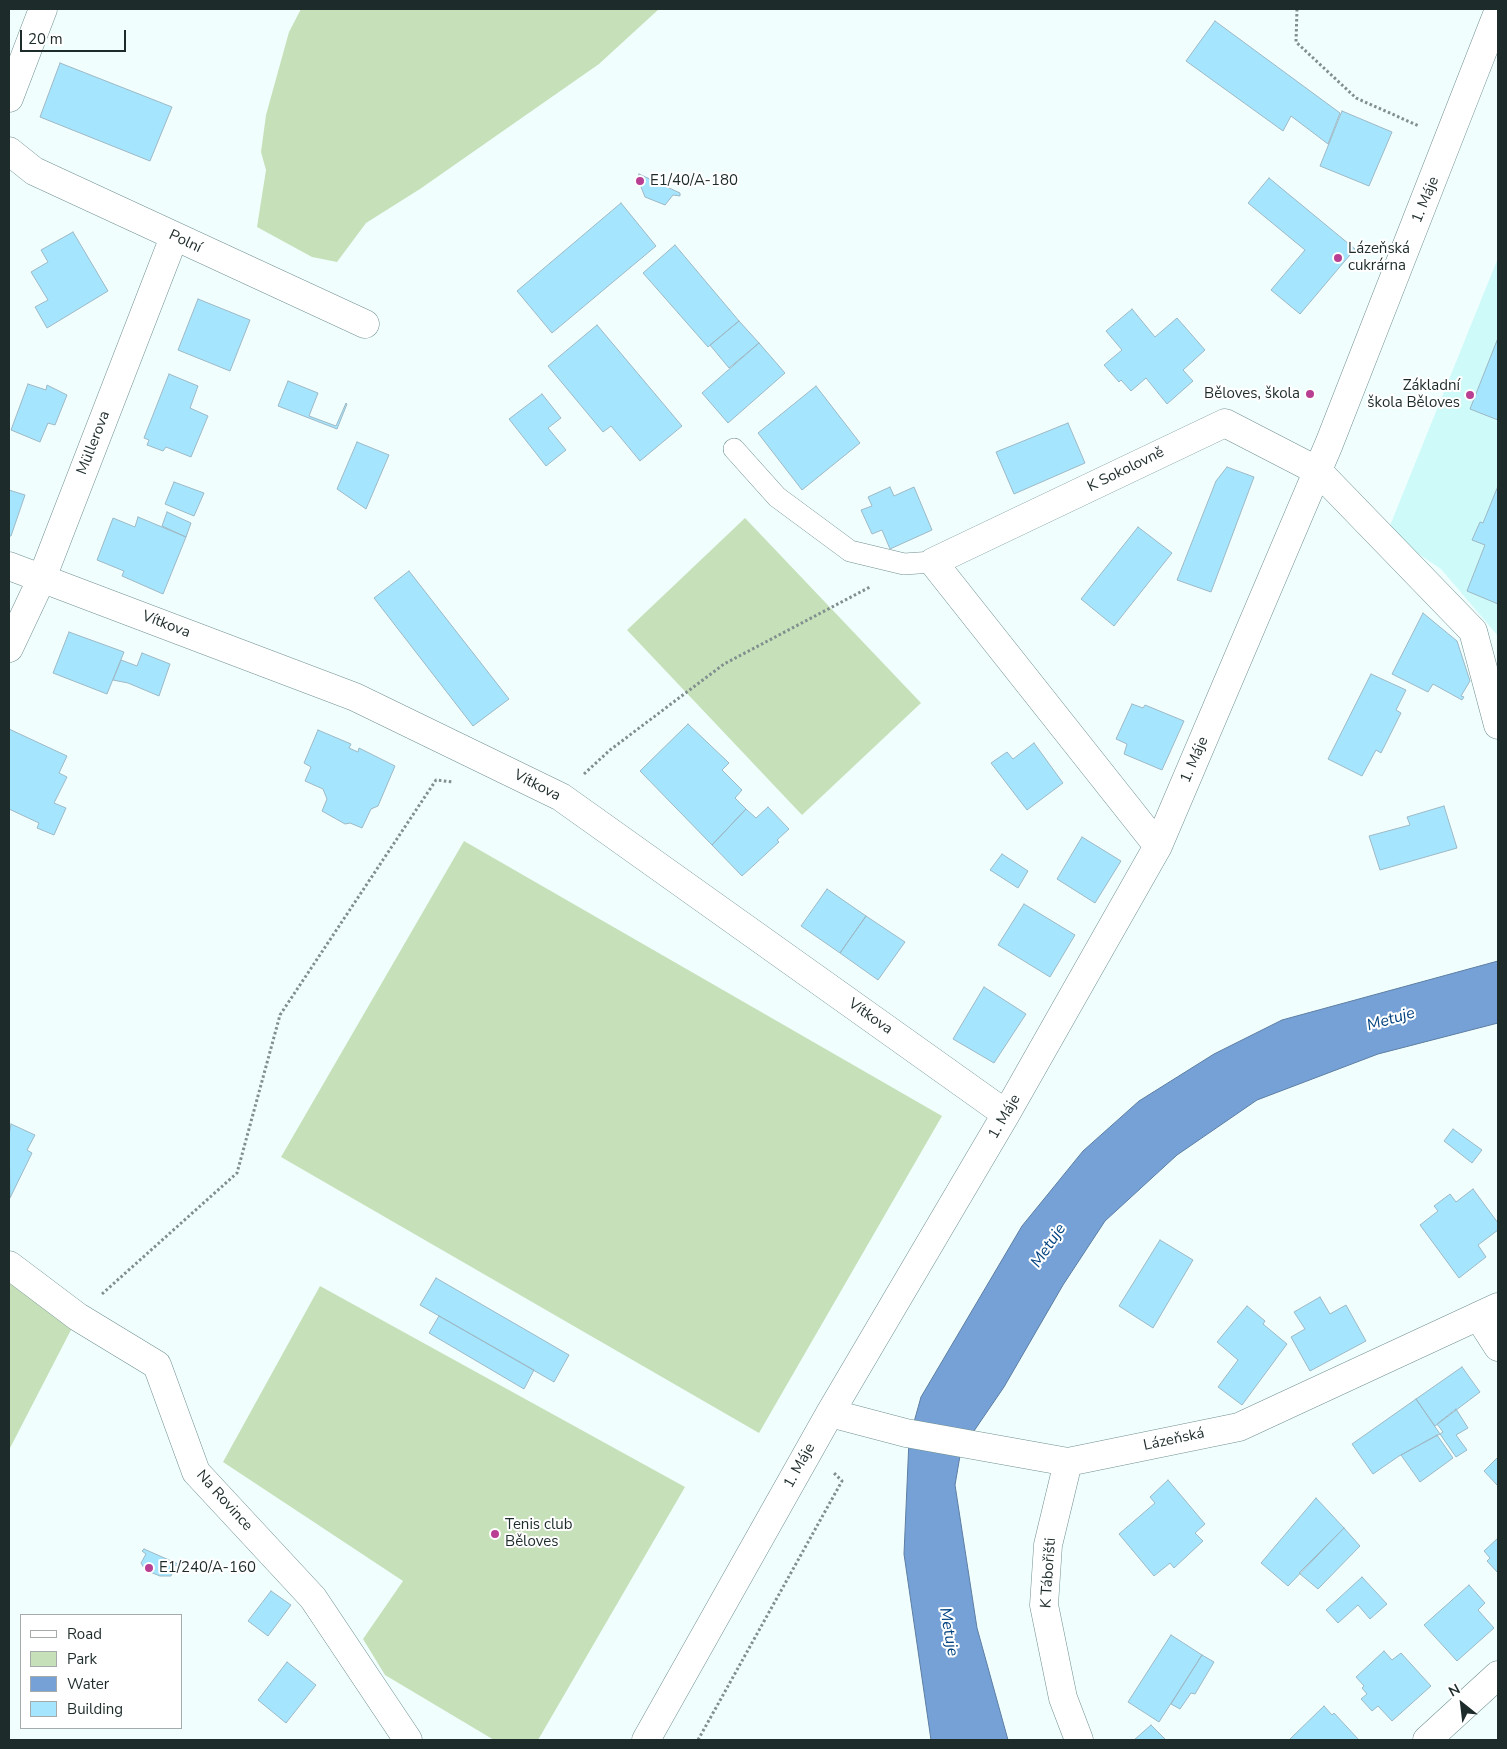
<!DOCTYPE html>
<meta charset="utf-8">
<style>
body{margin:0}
#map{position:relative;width:1507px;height:1749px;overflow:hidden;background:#f1fefe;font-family:"Nunito Sans",sans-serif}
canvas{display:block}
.frame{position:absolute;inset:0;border:10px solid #1e2b2b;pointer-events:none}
.legend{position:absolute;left:20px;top:1614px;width:162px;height:115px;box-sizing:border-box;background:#fff;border:1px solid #a5aaaa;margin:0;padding:6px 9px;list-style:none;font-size:15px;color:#1e2b2b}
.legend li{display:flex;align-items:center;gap:10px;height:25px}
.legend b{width:25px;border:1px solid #a5aaaa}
.north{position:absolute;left:1437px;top:1679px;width:50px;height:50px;-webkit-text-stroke:4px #fff;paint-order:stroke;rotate:331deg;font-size:14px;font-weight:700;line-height:20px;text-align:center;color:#1e2b2b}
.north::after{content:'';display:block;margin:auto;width:18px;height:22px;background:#1e2b2b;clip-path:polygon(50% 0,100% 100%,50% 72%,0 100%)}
.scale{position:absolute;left:20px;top:30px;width:106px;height:22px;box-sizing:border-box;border:2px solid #1e2b2b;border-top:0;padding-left:6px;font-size:15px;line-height:18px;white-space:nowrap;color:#1e2b2b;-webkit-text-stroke:4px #fff;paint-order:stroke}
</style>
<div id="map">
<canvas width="1507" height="1749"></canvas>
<div class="frame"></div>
<ul class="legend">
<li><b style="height:6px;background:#fff"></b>Road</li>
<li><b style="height:14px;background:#c6e1b9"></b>Park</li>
<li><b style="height:14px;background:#76a1d6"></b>Water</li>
<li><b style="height:14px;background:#a5e5fe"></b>Building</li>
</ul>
<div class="north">N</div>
<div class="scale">20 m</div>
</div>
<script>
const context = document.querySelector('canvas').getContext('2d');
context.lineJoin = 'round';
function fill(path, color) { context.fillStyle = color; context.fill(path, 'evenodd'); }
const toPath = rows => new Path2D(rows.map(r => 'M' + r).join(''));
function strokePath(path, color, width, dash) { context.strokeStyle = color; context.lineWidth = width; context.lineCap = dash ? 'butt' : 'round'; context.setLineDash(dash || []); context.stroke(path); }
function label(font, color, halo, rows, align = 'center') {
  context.font = font + ' "Nunito Sans",sans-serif'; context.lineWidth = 4; context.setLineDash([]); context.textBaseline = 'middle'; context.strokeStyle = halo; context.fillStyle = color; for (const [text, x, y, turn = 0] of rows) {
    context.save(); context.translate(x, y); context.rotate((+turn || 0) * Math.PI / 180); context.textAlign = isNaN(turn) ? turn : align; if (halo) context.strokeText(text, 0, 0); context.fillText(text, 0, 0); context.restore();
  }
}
fill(toPath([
 [1498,258,1498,636,1441,569,1387,533]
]), '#cefaf9');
fill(toPath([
 [301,9,659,9,599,64,420,189,366,223,337,262,312,257,257,227,266,170,261,152,266,115,289,32],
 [745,518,921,703,802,815,627,630],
 [464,841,942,1116,759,1433,281,1157],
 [9,1281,73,1326,9,1450],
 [320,1286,685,1487,538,1740,494,1740,385,1675,363,1639,403,1581,223,1462]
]), '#c6e1b9');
const water = toPath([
 [1498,961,1498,1023,1378,1054,1257,1100,1177,1155,1105,1221,1063,1285,1004,1387,961,1450,955,1485,977,1628,1008,1740,931,1740,904,1554,909,1440,921,1397,1022,1226,1083,1151,1139,1101,1214,1054,1282,1020,1498,961]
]);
fill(water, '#76a1d6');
strokePath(water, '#5c7ea3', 1);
const building = toPath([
 [1215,21,1340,113,1328,144,1291,116,1283,131,1186,61,1215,21],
 [60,63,172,107,150,161,40,117,60,63],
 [1342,111,1392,132,1369,186,1320,166,1342,111],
 [639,174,680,193,680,196,673,195,665,205,645,197,641,187,644,180,638,177,639,174],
 [1269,178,1355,249,1300,314,1271,290,1305,250,1248,203,1269,178],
 [621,203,656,246,552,333,517,291,621,203],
 [73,232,108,291,47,328,35,307,48,300,31,272,48,262,41,250,73,232],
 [675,245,739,321,708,347,643,273,675,245],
 [198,299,250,320,230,371,178,350,198,299],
 [1132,309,1155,337,1177,318,1205,350,1183,370,1193,381,1167,404,1146,378,1131,391,1121,380,1119,382,1104,365,1122,350,1106,331,1132,309],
 [739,321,759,343,729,368,710,345,739,321],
 [597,325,682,426,640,461,611,426,603,432,548,366,597,325],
 [1498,338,1498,420,1470,409,1498,338],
 [759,343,785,373,728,423,702,393,759,343],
 [169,374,198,386,190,408,208,416,191,457,166,447,163,451,147,445,149,440,144,438,169,374],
 [288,381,318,393,309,416,336,426,346,403,347,404,337,429,278,406,288,381],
 [28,384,46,390,47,385,67,395,55,425,48,423,40,442,11,430,28,384],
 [816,386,860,443,802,490,758,433,816,386],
 [542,394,561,418,548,428,566,450,546,466,509,419,542,394],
 [1068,423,1085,463,1014,494,996,452,1068,423],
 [357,442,389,455,366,509,337,489,357,442],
 [1227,467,1254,477,1211,592,1177,580,1216,481,1227,467],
 [174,482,204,493,194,516,165,504,174,482],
 [1498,486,1498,604,1467,591,1485,545,1472,540,1480,522,1483,523,1498,486],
 [890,487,894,496,914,487,932,530,890,549,882,530,872,534,861,510,872,506,868,497,890,487],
 [9,490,25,495,11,536,9,536,9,490],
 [167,512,191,523,186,537,162,526,167,512],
 [138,517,186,537,163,594,122,576,124,571,97,560,113,518,135,527,138,517],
 [1138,527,1172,553,1114,626,1081,599,1138,527],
 [409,571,509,699,473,726,374,598,409,571],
 [1423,613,1457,641,1470,681,1461,696,1464,697,1462,700,1433,684,1428,692,1392,674,1423,613],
 [69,632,124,652,107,694,53,673,69,632],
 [142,653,170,664,159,696,128,683,113,680,121,660,137,666,142,653],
 [1371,674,1406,690,1396,710,1401,713,1381,753,1376,750,1362,776,1328,759,1371,674],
 [1132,704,1143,708,1145,705,1184,721,1162,770,1124,754,1127,744,1116,739,1132,704],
 [688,724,729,763,722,770,742,790,735,798,746,809,712,845,640,771,688,724],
 [9,729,67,756,59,773,67,777,54,803,66,808,54,835,37,828,39,823,9,809,9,729],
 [318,730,351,744,349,748,358,752,359,748,395,766,378,806,371,809,362,828,350,823,345,824,322,811,327,799,323,789,305,781,311,767,304,763,318,730],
 [1034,743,1063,783,1027,810,991,763,1007,752,1013,759,1034,743],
 [1444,806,1457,848,1380,870,1369,836,1410,825,1407,817,1444,806],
 [768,807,789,829,777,840,779,842,742,876,712,845,746,809,756,818,768,807],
 [1082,837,1121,861,1095,903,1057,879,1082,837],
 [1002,854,1028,871,1018,888,990,870,1002,854],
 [827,889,866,916,840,953,801,926,827,889],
 [1024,904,1075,935,1050,977,998,945,1024,904],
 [866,916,905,942,878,980,840,953,866,916],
 [984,987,1026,1014,994,1063,953,1039,984,987],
 [11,1124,35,1135,27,1150,32,1153,10,1198,9,1135,11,1124],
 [1453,1129,1482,1150,1472,1163,1444,1141,1453,1129],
 [1473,1189,1498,1223,1498,1230,1478,1245,1486,1257,1459,1278,1420,1225,1438,1211,1434,1206,1450,1194,1456,1202,1473,1189],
 [1160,1240,1193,1260,1153,1328,1119,1306,1160,1240],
 [436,1278,569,1355,554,1382,420,1305,436,1278],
 [1320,1297,1330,1314,1346,1305,1366,1341,1310,1371,1291,1337,1305,1329,1294,1312,1320,1297],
 [1247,1306,1265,1321,1263,1324,1287,1344,1242,1405,1218,1387,1238,1360,1217,1342,1247,1306],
 [439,1316,534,1370,524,1389,429,1333,439,1316],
 [1462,1367,1480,1392,1435,1426,1416,1399,1462,1367],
 [1416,1399,1440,1434,1399,1456,1373,1474,1352,1444,1416,1399],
 [1456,1409,1468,1428,1456,1435,1467,1450,1456,1457,1440,1434,1443,1432,1437,1424,1456,1409],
 [1437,1435,1453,1458,1420,1482,1401,1455,1437,1435],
 [1498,1457,1498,1484,1497,1485,1484,1471,1498,1457],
 [1168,1480,1205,1524,1195,1533,1203,1541,1174,1568,1170,1563,1154,1576,1119,1534,1155,1503,1150,1497,1168,1480],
 [1316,1498,1344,1528,1288,1586,1261,1563,1316,1498],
 [1344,1528,1360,1546,1318,1589,1299,1573,1344,1528],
 [1498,1538,1498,1573,1487,1561,1490,1558,1484,1551,1498,1538],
 [144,1549,178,1564,179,1565,173,1566,171,1576,160,1576,145,1570,141,1563,146,1554,142,1551,144,1549],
 [1362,1577,1387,1604,1370,1619,1358,1605,1338,1623,1326,1610,1362,1577],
 [1469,1585,1485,1603,1478,1610,1494,1628,1457,1661,1424,1625,1469,1585],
 [271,1591,291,1605,268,1636,248,1621,271,1591],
 [1171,1635,1202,1655,1159,1722,1128,1702,1171,1635],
 [1384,1651,1392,1660,1401,1653,1431,1686,1392,1721,1378,1706,1372,1711,1361,1699,1367,1694,1362,1688,1364,1686,1356,1677,1384,1651],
 [1202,1655,1214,1662,1195,1694,1191,1693,1180,1709,1171,1704,1202,1655],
 [287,1662,316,1685,286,1723,258,1700,287,1662],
 [1324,1706,1332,1715,1334,1713,1359,1740,1289,1740,1324,1706],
 [1151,1725,1166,1740,1134,1740,1151,1725]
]);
fill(building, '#a5e5fe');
strokePath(building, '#9db9c5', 1);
const service = toPath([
 [734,449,777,497,850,551,904,564,933,562]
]);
const minor = toPath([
 [9,98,43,9],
 [9,151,34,171,365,324],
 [9,566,355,697,561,797,1006,1114],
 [9,648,42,578,174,237],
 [1158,846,933,562,1225,423,1318,471,1473,631,1498,725],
 [9,1265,78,1317,157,1365,196,1472,313,1598,408,1740],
 [1478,1316,1498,1347],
 [830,1413,906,1433,1068,1462,1239,1427,1498,1307],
 [1068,1462,1048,1545,1044,1605,1063,1698,1079,1740],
 [646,1740,830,1413,1006,1114,1158,846,1329,444,1498,12],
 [1427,1740,1498,1675]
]);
strokePath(service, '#719090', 22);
strokePath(minor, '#719090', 29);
strokePath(toPath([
 [1297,9,1296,42,1356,98,1419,126],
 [584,774,610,750,724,664,870,587],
 [102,1294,237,1173,280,1015,436,780,453,782],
 [698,1740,842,1481,833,1472]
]), '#828f8f', 3, [2.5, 2.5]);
strokePath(service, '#fff', 21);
strokePath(minor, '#fff', 28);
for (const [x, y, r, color] of [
 [640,181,5,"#b83f92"],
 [1338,258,5,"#b83f92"],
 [1310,394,5,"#b83f92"],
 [1470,395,5,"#b83f92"],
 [495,1534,5,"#b83f92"],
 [149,1568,5,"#b83f92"]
]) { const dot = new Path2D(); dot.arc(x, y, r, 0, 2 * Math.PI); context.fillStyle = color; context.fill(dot); strokePath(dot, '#fff', 2); }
label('15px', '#1e2b2b', '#fff', [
 ["E1/40/A-180",650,181],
 ["Lázeňská",1348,249],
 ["cukrárna",1348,266],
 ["Základní",1460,386,"right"],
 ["škola Běloves",1460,403,"right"],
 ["Běloves, škola",1300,394,"right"],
 ["Tenis club",505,1525],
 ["Běloves",505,1542],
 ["E1/240/A-160",159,1568]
], 'left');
label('15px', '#1e2b2b', '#fff', [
 ["1. Máje",1426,200,-68],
 ["Polní",185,242,25],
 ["Müllerova",94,443,-69],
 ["K Sokolovně",1126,470,-26],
 ["Vítkova",166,625,21],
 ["1. Máje",1195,760,-67],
 ["Vítkova",537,786,27],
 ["Vítkova",870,1017,35],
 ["1. Máje",1005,1117,-60],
 ["Lázeňská",1174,1440,-12],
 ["1. Máje",800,1466,-61],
 ["Na Rovince",224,1501,48],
 ["K Tábořišti",1049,1573,-86]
]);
label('italic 16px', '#004280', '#fff', [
 ["Metuje",1391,1020,-16],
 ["Metuje",1049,1246,-56],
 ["Metuje",948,1632,80]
]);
</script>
